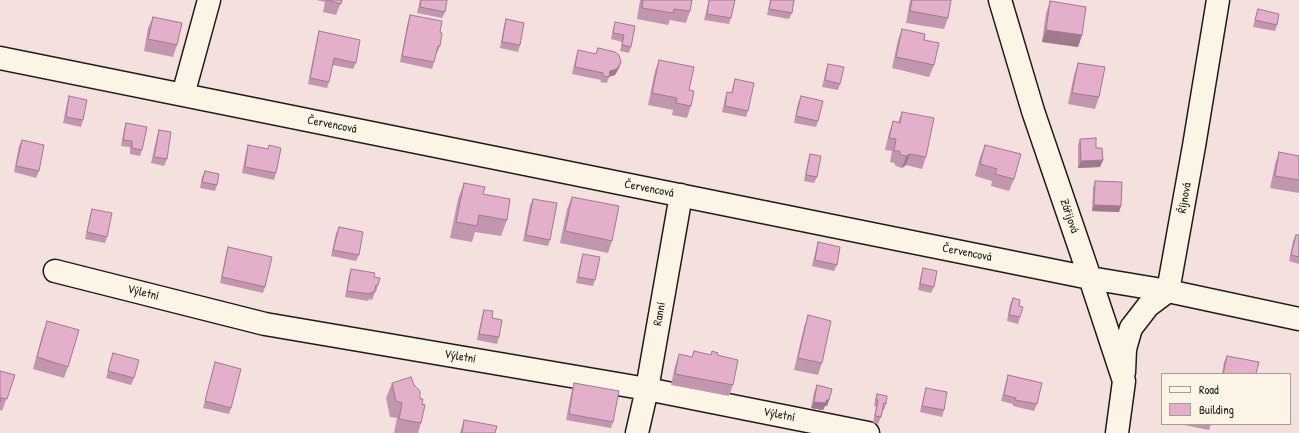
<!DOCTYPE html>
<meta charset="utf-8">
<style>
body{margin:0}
#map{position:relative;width:1299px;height:433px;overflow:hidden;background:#f4e0dd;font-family:"Patrick Hand",sans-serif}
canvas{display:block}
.legend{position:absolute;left:1161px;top:373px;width:130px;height:52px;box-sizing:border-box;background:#fcf5e5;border:1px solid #a29e95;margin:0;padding:5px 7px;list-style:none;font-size:12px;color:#1c1c1c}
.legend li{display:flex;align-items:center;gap:8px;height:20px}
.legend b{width:20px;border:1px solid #a29e95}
</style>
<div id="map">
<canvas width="1299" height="433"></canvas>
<ul class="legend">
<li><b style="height:5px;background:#fcf5e5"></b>Road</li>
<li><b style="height:11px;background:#e3afcb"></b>Building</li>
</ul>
</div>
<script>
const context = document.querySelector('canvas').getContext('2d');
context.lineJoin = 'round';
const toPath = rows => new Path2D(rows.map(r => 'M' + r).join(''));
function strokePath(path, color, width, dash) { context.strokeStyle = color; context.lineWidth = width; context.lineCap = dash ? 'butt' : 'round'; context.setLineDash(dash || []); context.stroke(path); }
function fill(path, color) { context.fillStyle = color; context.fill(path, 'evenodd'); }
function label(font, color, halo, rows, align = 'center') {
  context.font = font + ' "Patrick Hand",sans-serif'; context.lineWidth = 3; context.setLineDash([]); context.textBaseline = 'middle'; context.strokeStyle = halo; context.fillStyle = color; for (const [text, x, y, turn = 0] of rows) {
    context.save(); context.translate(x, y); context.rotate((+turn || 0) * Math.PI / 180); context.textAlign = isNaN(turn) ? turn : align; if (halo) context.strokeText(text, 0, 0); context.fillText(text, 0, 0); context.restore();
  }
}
const minor = toPath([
 [1000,0,1033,111,1090,278,1124,381,1117,433],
 [0,58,1090,278,1168,291,1299,319],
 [183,95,209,0],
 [55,271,265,324,647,389,868,433],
 [1124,372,1125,349,1131,328,1148,306,1168,291,1194,146,1218,0],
 [637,433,647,389,681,195]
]);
strokePath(minor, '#1c1c1c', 25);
strokePath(minor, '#fcf5e5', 22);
fill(toPath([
 [316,0,342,0,336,15,323,12,325,2],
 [420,0,447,0,445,12,442,18,417,13],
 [640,0,692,0,690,11,686,23,670,20,668,25,637,19],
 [709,0,735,0,731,18,729,24,704,20],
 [770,0,794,0,792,13,789,19,767,15],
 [910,0,951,0,948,18,944,29,906,23],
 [1050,1,1082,35,1078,47,1042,42,1046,13],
 [1258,9,1277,25,1275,31,1253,27,1256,15],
 [410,15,440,32,440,46,437,53,436,52,434,62,432,69,400,62,408,21],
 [153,17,177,45,173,57,144,51,148,28],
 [506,19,520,45,518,52,500,48,504,25],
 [615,22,631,47,629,53,620,51,622,42,611,39,613,29],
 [902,29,934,65,929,77,892,68,898,40],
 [319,31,356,63,353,69,332,65,329,82,327,88,308,84,317,38],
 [598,48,621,62,619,68,615,75,609,77,607,83,600,82,601,80,572,74,576,56,578,50,596,54],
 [659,60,689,90,691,106,687,118,672,115,673,110,648,105,655,71],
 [1078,63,1099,97,1095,109,1068,104,1074,75],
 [828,64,840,84,838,90,822,87,826,70],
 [735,79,748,111,746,117,722,112,725,98,727,92,731,93],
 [69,96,83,120,81,127,63,123,67,103],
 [801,96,818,121,816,127,794,123,798,103],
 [902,112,926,157,922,169,906,165,902,168,896,166,894,163,890,162,892,151,885,150,889,133,893,121,898,122],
 [126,123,142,150,140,156,130,154,130,147,121,146,124,129],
 [159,130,167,159,164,166,151,163,157,136],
 [1080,139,1096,148,1103,160,1100,167,1078,168,1078,145],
 [22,140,39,171,36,178,14,172,19,146],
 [248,145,268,149,269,145,276,173,274,180,242,173,246,152],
 [985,145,1014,179,1009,191,991,186,992,181,975,176,980,157],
 [1279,152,1299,156,1299,193,1270,188,1275,164],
 [810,154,817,177,814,183,804,181,808,160],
 [205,171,217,185,215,191,200,188,202,177],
 [1095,181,1121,206,1119,212,1092,211,1093,188],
 [464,183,483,194,507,220,501,236,475,232,472,242,450,238,458,199],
 [572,197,612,241,608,253,560,243,567,209],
 [533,199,550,240,548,246,523,241,530,205],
 [92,209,107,237,105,243,85,239,90,215],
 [339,227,359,255,356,261,331,256,336,233],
 [1296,235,1299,235,1299,264,1289,261,1293,241],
 [818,242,837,265,834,271,812,266,816,249],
 [228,247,265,287,263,293,220,283,226,254],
 [583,254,595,280,593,286,576,283,581,260],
 [923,268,934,287,931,293,918,290,921,275],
 [351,269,374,277,378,285,376,292,375,292,372,300,369,299,368,301,345,297,349,275],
 [1013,298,1019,306,1020,317,1018,324,1007,321,1010,304],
 [484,310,492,318,499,337,497,344,477,340,482,316],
 [808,315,822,363,818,375,794,370,804,327],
 [47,321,68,367,64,378,33,369,43,332],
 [694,351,717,356,733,385,729,396,671,385,675,366,679,354,692,357],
 [113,353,134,378,131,385,106,378],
 [1227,356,1256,374,1222,374,1224,362],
 [215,362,231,408,229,414,203,408,213,369],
 [0,371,15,375,2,411,0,410],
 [1008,375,1037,404,1034,411,1013,406,1013,404,1001,401,1006,382],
 [392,383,420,399,422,404,421,423,418,433,394,433,397,418,390,417,386,398],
 [574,383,613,422,611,428,566,420,572,389],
 [817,385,829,400,827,406,825,406,823,410,811,408,814,392],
 [926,388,944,410,942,417,920,412,924,395],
 [877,394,886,404,884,410,882,410,881,417,878,424,873,423,876,407,874,406,875,400],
 [464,420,495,433,460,433],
 [1179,424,1211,424,1209,430]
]), '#c396af');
fill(toPath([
 [1046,30,1082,35,1078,47,1042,42],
 [621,62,619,68,615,75,608,77,610,71],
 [910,154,906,165,902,168,906,156],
 [1103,160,1100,167,1078,168,1081,161],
 [1094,205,1121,206,1119,212,1092,211],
 [826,400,829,400,827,406,825,406,823,410,811,408,814,402]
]), '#9f7a8e');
const building = toPath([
 [327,0,342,0,341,4,327,0],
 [421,0,447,0,445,12,420,7,421,0],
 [643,0,692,0,690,11,674,9,673,13,642,8,643,0],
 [709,0,735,0,731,18,707,14,709,0],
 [771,0,794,0,792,13,769,9,771,0],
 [912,0,951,0,948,18,910,11,912,0],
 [1050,1,1086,7,1082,35,1046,30,1050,1],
 [1258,9,1279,14,1277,25,1255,20,1258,9],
 [410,15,442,21,440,32,442,33,440,46,438,46,434,62,402,56,410,15],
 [153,17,182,23,177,45,148,39,153,17],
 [506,19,524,23,520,45,502,42,506,19],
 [615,22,635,26,631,47,622,45,624,35,613,33,615,22],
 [902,29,925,34,924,40,939,43,934,65,896,57,902,29],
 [319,31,360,40,356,63,334,58,329,82,310,78,319,31],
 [598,48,615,52,619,55,621,62,617,69,610,71,609,77,603,76,603,73,575,67,578,50,596,54,598,48],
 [659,60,694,67,689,90,694,91,691,106,676,103,677,98,652,93,659,60],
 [1078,63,1105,67,1099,97,1072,93,1078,63],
 [828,64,844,67,840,84,825,80,828,64],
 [735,79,754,83,748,111,725,106,727,92,732,93,735,79],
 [69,96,87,100,83,120,66,117,69,96],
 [801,96,823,101,818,121,796,116,801,96],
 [902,112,934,118,926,157,910,154,906,156,901,155,899,151,894,151,896,139,889,138,893,121,900,123,902,112],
 [126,123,147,127,142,150,132,148,132,141,123,140,126,123],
 [159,130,171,132,167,159,154,157,159,130],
 [1096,138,1096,148,1102,148,1103,160,1081,161,1080,139,1096,138],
 [22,140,44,145,39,171,16,166,22,140],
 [248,145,268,149,269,145,281,148,276,173,245,167,248,145],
 [985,145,1021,154,1014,179,995,174,997,169,980,164,985,145],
 [1279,152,1299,156,1299,180,1275,176,1279,152],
 [810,154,821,156,817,177,806,175,810,154],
 [205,171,219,174,217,185,202,182,205,171],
 [1095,181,1122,182,1121,206,1094,205,1095,181],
 [464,183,485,187,483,194,510,199,507,220,479,215,477,226,456,222,464,183],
 [572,197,619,206,612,241,565,231,572,197],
 [533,199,557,203,550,240,526,235,533,199],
 [92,209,112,213,107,237,87,232,92,209],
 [339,227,363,232,359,255,333,250,339,227],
 [1296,235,1299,235,1299,257,1291,255,1296,235],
 [818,242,840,247,837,265,815,260,818,242],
 [228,247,272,257,265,287,222,277,228,247],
 [583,254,600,257,595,280,578,277,583,254],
 [923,268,937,271,934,287,920,284,923,268],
 [351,269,375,273,374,277,380,278,378,285,376,285,374,293,371,292,371,294,347,291,351,269],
 [1013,298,1020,300,1019,306,1023,307,1020,317,1009,315,1013,298],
 [484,310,493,311,492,318,502,320,499,337,479,334,484,310],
 [808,315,831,321,822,363,798,358,808,315],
 [47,321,79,330,68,367,37,357,47,321],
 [694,351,711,355,712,351,718,353,717,355,738,360,733,385,675,374,679,354,692,357,694,351],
 [113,353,139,360,134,378,108,371,113,353],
 [1227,356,1259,362,1256,374,1223,374,1227,356],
 [215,362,241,369,231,408,205,401,215,362],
 [0,371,15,375,7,399,1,398,0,402,0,371],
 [1008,375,1042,383,1037,404,1015,400,1016,398,1004,395,1008,375],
 [411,377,414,385,420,391,420,399,423,399,422,404,425,405,421,423,399,419,402,403,396,401,392,383,411,377],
 [574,383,619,391,613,422,569,414,574,383],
 [817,385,832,389,829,400,826,400,826,403,814,402,817,385],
 [926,388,947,392,944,410,922,406,926,388],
 [877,394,887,396,886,404,884,403,881,417,875,416,878,400,876,400,877,394],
 [464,420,497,426,495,433,462,433,464,420]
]);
fill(building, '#e3afcb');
strokePath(building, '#9f7a8e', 1);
label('12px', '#1c1c1c', '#fcf5e5', [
 ["Červencová",332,125,11],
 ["Červencová",649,189,11],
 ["Říjnová",1185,198,-80],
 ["Zářijová",1069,216,71],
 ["Červencová",967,253,11],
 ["Výletní",143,293,14],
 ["Ranní",660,314,-80],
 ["Výletní",460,357,10],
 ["Výletní",779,415,11]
]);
</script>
